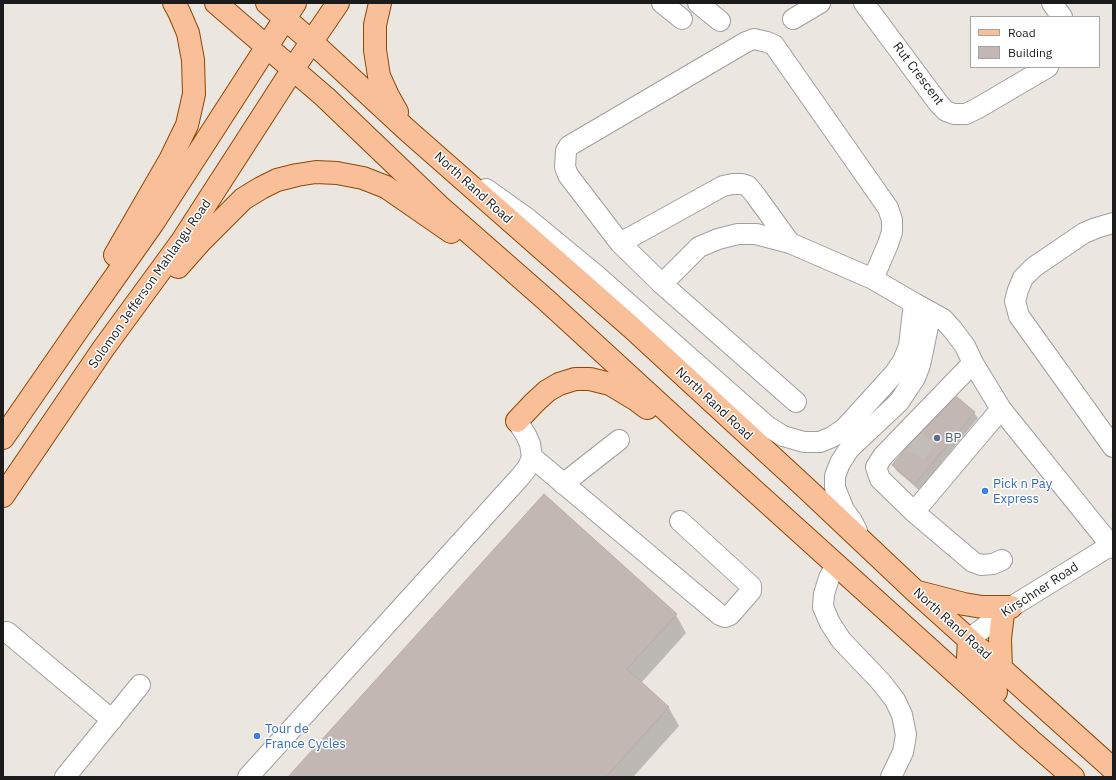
<!DOCTYPE html>
<style>
body{margin:0}
#map{position:relative;width:1116px;height:780px;overflow:hidden;background:#ece6e0;font-family:"IBM Plex Sans",sans-serif}
canvas{display:block}
.frame{position:absolute;inset:0;border:4px solid #1b1b1b;pointer-events:none}
.legend{position:absolute;left:970px;top:16px;width:130px;height:52px;box-sizing:border-box;background:#fff;border:1px solid #a4a4a4;margin:0;padding:5px 7px;list-style:none;font-size:12px;color:#1b1b1b}
.legend li{display:flex;align-items:center;gap:8px;height:20px}
.legend b{width:20px;border:1px solid #a4a4a4}
</style>
<div id="map">
<canvas width="1116" height="780"></canvas>
<div class="frame"></div>
<ul class="legend">
<li><b style="height:5px;background:#f9bf98"></b>Road</li>
<li><b style="height:11px;background:#c3b7b4"></b>Building</li>
</ul>
</div>
<script>
const context = document.querySelector('canvas').getContext('2d');
context.lineJoin = 'round';
function fill(path, color) { context.fillStyle = color; context.fill(path, 'evenodd'); }
const toPath = rows => new Path2D(rows.map(r => 'M' + r).join(''));
function strokePath(path, color, width, dash) { context.strokeStyle = color; context.lineWidth = width; context.lineCap = dash ? 'butt' : 'round'; context.setLineDash(dash || []); context.stroke(path); }
function label(font, color, halo, rows, align = 'center') {
  context.font = font + ' "IBM Plex Sans",sans-serif'; context.lineWidth = 3; context.setLineDash([]); context.textBaseline = 'middle'; context.strokeStyle = halo; context.fillStyle = color; for (const [text, x, y, turn = 0] of rows) {
    context.save(); context.translate(x, y); context.rotate((+turn || 0) * Math.PI / 180); context.textAlign = isNaN(turn) ? turn : align; if (halo) context.strokeText(text, 0, 0); context.fillText(text, 0, 0); context.restore();
  }
}
fill(toPath([
 [974,413,978,418,919,490,897,471,893,465],
 [676,615,686,633,641,683,669,708,679,726,633,777,289,777]
]), '#0003');
const building = toPath([
 [952,393,975,412,915,484,892,465,952,393],
 [544,494,677,614,627,669,669,707,606,777,288,777,544,494]
]);
fill(building, '#c3b7b4');
strokePath(building, '#bdaaa3', 1);
strokePath(toPath([
 [912,441,938,456]
]), '#c2bdb9', 20, [20, 10]);
const minor = toPath([
 [662,3,682,19],
 [698,3,720,21],
 [864,3,939,104,946,111,954,114,966,114,978,108,1048,67],
 [1052,3,1062,17],
 [793,19,820,3],
 [486,189,528,219,596,275,767,426,783,436,804,442,820,442,832,437,845,428,894,374,903,361,909,346,914,303],
 [1113,223,1096,228,1084,233,1034,267,1023,278,1018,290,1015,301,1019,316,1113,447],
 [620,243,662,284],
 [790,243,756,234,738,234,718,239,699,247,662,284,796,402],
 [873,279,888,244,892,232,892,220,888,208,774,45,767,42,754,39,746,42,569,146,566,151,565,167,568,175,620,243,723,186,733,184,742,184,748,186,756,196,790,243,873,279,914,303,943,319,953,330,965,346,973,363,1001,409,1113,548],
 [1001,409,914,512,973,562,981,565,993,564,1002,560],
 [532,457,720,615,725,617,730,615,751,591,751,586,680,521],
 [563,484,619,440],
 [914,512,880,479,876,467,883,456,973,363],
 [857,531,852,521,844,510,835,488,835,476,840,463,849,449,899,402,915,378,920,365,931,312],
 [836,565,829,578,824,594,823,607,830,623,841,640,881,682,895,700,902,715,906,735,903,752,891,777],
 [7,632,112,720],
 [969,639,1011,607,1113,544],
 [65,777,140,685],
 [248,777,520,477,528,467,532,457,530,444,526,435,517,421]
]);
const major = toPath([
 [216,3,325,97,439,206,545,299,738,476,1029,739,1073,777],
 [267,3,312,42,407,130,631,327,807,489,915,591,1113,769],
 [380,3,375,25,375,50,379,76,388,96,397,112],
 [115,255,170,160,187,125,194,94,193,60,188,33,179,12,174,3],
 [178,267,201,241,243,199,261,188,277,180,297,175,316,172,337,173,363,178,386,187,451,232],
 [517,421,534,403,547,391,559,384,575,379,590,379,610,384,635,399,647,408],
 [3,438,77,331,153,223,295,3],
 [3,496,103,349,182,241,293,69,338,3],
 [918,592,964,604,982,607,1011,607],
 [969,639,968,658,981,678,996,692],
 [1001,668,1000,639,1003,613]
]);
strokePath(minor, '#9f9f9f', 22);
strokePath(major, '#8d4804', 24);
strokePath(minor, '#fff', 20);
strokePath(major, '#f9bf98', 22);
for (const [x, y, r, color] of [
 [937,438,4,"#5c6f8a"],
 [985,491,4,"#3f7fe0"],
 [257,736,4,"#3f7fe0"]
]) { const dot = new Path2D(); dot.arc(x, y, r, 0, 2 * Math.PI); context.fillStyle = color; context.fill(dot); strokePath(dot, '#fff', 1.5); }
label('13px', '#1b1b1b', '#fff', [
 ["Rut Crescent",918,74,53],
 ["North Rand Road",473,188,42],
 ["Solomon Jefferson Mahlangu Road",150,284,-55],
 ["North Rand Road",714,404,43],
 ["Kirschner Road",1040,590,-33],
 ["North Rand Road",952,624,42]
]);
label('13px', '#4e5e75', '#fff', [
 ["BP",945,438]
], 'left');
label('13px', '#366cbe', '#fff', [
 ["Pick n Pay",993,484],
 ["Express",993,499],
 ["Tour de",265,729],
 ["France Cycles",265,744]
], 'left');
</script>
